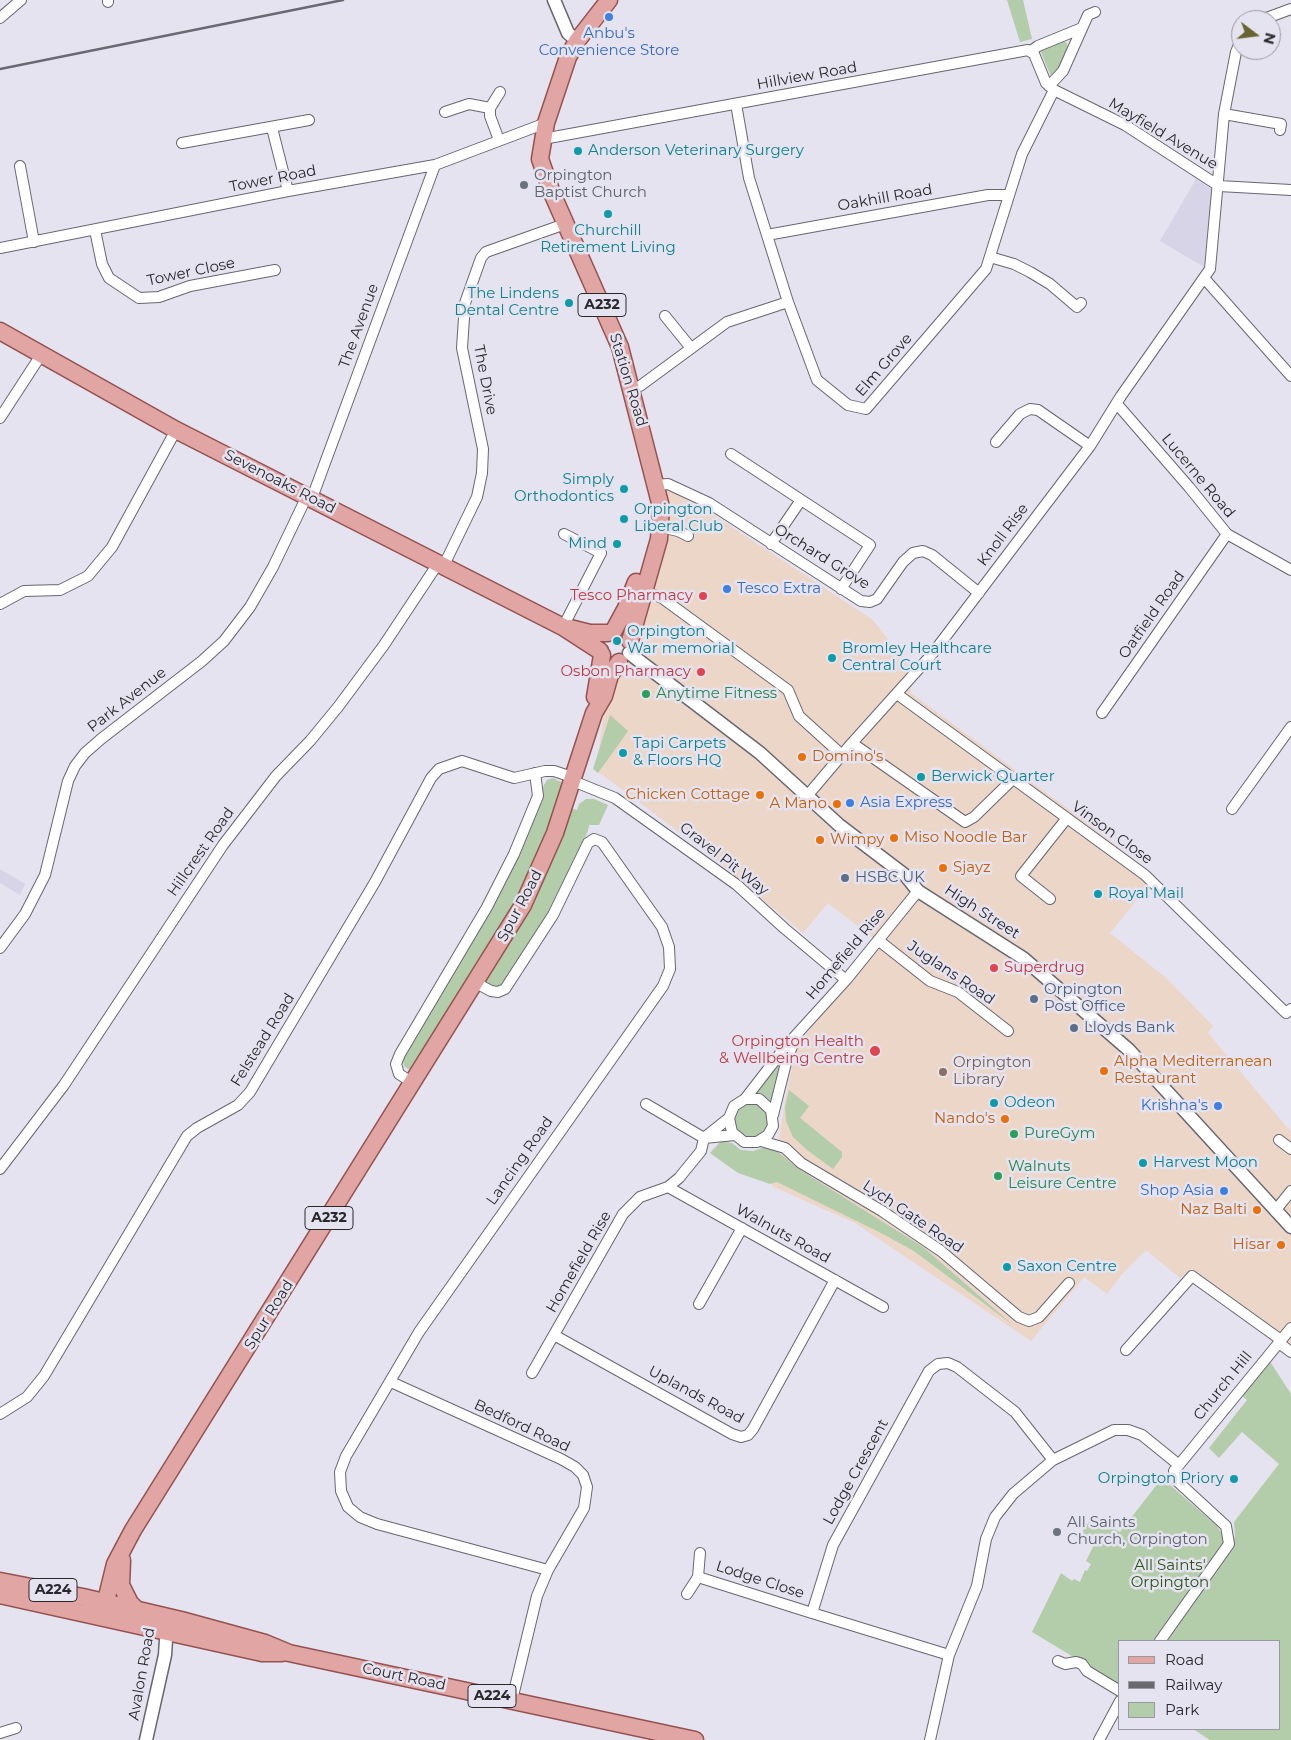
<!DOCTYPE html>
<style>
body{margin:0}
#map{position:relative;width:1291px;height:1740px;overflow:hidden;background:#e5e3ef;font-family:Montserrat,sans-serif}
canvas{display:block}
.legend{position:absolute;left:1118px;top:1640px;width:162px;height:90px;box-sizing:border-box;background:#e5e3ef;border:1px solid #9a98a1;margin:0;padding:6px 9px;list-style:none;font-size:15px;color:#29282d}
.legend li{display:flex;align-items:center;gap:10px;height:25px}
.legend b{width:25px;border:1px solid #9a98a1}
.north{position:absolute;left:1231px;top:10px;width:50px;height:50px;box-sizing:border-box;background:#e5e3ef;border:1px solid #9a98a1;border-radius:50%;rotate:105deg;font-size:14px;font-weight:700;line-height:20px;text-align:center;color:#29282d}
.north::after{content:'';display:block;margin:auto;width:18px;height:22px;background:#686431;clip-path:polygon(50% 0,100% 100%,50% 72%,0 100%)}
</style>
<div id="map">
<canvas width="1291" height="1740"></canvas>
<ul class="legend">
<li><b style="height:6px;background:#e1a5a3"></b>Road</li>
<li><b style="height:6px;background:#6a6970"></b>Railway</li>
<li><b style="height:14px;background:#b3ccaa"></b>Park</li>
</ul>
<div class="north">N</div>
</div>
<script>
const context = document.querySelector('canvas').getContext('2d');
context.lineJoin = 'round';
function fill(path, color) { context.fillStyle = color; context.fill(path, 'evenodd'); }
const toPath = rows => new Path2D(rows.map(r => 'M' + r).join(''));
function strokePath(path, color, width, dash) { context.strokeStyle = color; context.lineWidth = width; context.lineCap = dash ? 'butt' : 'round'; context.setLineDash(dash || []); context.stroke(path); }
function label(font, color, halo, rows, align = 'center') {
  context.font = font + ' Montserrat,sans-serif'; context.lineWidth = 5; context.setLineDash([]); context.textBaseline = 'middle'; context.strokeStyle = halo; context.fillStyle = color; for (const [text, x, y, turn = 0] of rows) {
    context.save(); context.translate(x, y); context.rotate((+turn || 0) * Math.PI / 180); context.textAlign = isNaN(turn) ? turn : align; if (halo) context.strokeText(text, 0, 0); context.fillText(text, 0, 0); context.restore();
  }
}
fill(toPath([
 [667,489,709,512,873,620,910,668,911,693,1090,825,1156,876,1110,933,1166,978,1213,1026,1208,1033,1291,1132,1291,1344,1192,1269,1180,1278,1146,1250,1123,1273,1107,1294,1084,1277,1031,1341,855,1223,772,1186,785,1100,797,1045,881,944,828,903,803,933,711,856,596,770,608,685,634,653,664,529]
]), '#ebd6c8');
fill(toPath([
 [1196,179,1213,190,1204,267,1160,241],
 [0,869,25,884,20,895,0,883]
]), '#d8d4e8');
fill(toPath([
 [1007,0,1023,0,1032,39,1020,42],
 [1061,41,1066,42,1070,51,1054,77,1050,74,1040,50],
 [610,715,628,731,598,773,593,769],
 [553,778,563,783,566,788,518,901,418,1067,408,1069,404,1066,403,1059,518,853,544,785,547,780],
 [586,799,594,799,608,805,599,825,589,825,588,831,545,918,502,984,497,988,492,987,484,982,571,808,577,810,579,804],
 [786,1053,774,1104,762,1094,753,1093],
 [789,1090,809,1106,800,1118,842,1152,842,1157,833,1169,807,1150,793,1137,786,1121,785,1107],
 '734 1120a17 17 0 1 1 34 0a17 17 0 1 1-34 0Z',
 [721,1141,732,1143,741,1150,753,1151,765,1147,773,1148,800,1170,923,1247,1013,1325,914,1251,881,1233,777,1182,770,1184,738,1173,710,1153],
 [1269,1360,1291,1394,1291,1740,1210,1740,1193,1729,1280,1729,1280,1641,1120,1641,1120,1685,1032,1632,1061,1573,1072,1581,1074,1579,1080,1582,1085,1570,1087,1571,1091,1564,1086,1561,1095,1543,1084,1537,1083,1530,1093,1517,1120,1532,1162,1478,1217,1526,1232,1549,1235,1536,1234,1522,1279,1464,1242,1432,1219,1458,1209,1448,1247,1400,1240,1394]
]), '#b3ccaa');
const minor = toPath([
 [108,0,108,2],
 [0,18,21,0],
 [1261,20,1291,9],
 [1031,51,1038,46,1082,28],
 [1049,86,1063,71,1088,15,1095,12],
 [736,104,749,178,788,302,817,380,848,405,866,409,986,269,1022,154,1054,90],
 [445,112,469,104,490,108],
 [1224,114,1281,124,1280,130],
 [272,128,288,191],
 [543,139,1028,50,1034,54,1046,83,1054,90,1125,125,1219,186,1291,190],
 [499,140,490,116,490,108,500,92],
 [182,143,309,120],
 [20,166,34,242],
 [95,230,102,264,109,278,139,298,159,297,190,286,275,270],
 [767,235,988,195,1009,195],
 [0,248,288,191,435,165,546,123],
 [990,257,1014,264,1030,272,1050,284,1077,307,1081,303],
 [1204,278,1291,376],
 [665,316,691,348],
 [632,388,640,386,727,322,788,302],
 [1117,404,1189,487,1227,534,1291,570],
 [0,418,41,355],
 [996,442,1020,414,1030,409,1038,410,1090,446],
 [731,454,870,545,841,589],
 [655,485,668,484,709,503,861,601,870,602,877,599,903,562,913,553,923,551,932,555,979,593],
 [312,498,435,165],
 [651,525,678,531,688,536],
 [771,544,801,500],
 [444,565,477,497,482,473,483,449,462,348,465,303,481,258,486,252,565,224],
 [644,591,662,598,788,690,799,716,842,755],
 [0,604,24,591,60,590,88,576,112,547,176,430],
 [563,627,601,553,564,534],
 [897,694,1145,875,1286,1013,1291,1009],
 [1102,713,1227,534],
 [852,743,965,822,974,817,1013,779],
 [807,796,852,743,933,653,1090,446,1121,396,1210,269,1224,114,1236,52,1241,40],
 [1232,809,1291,727],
 [1050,899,1021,876,1067,818],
 [878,940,930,981,958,992,1008,1031],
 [0,948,25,914,45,875,68,781,75,766,85,753,101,739,202,661,224,641,250,607,273,567,307,496],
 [476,983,491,991,498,992,505,989,553,915,588,843,594,839,602,842,662,927,669,947,670,969,663,986,419,1332,346,1456,340,1472,341,1491,348,1507,360,1517,377,1524,548,1570],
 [413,1083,399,1074,396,1064,400,1054,487,907,514,854,538,796,535,773],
 [646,1104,704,1138,735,1135],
 [773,1115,787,1059,795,1039],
 [729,1118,732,1132,744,1142,757,1142,768,1135,773,1126,771,1110,759,1099,745,1099],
 [1279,1140,1291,1149],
 [761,1141,785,1148,801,1163,882,1211,941,1251,1019,1317,1029,1321,1039,1317,1069,1283],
 [0,1169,64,1085,223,845,276,776,310,741,338,707,384,645,439,562],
 [668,1187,883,1307],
 [1275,1211,1291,1191],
 [699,1304,742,1228],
 [554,1335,732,1434,741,1437,748,1435,753,1429,835,1280],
 [1279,1343,1291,1352],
 [1126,1350,1192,1276,1281,1340],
 [532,1373,623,1214,640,1197,668,1187,679,1178,701,1151,704,1138,729,1118,734,1106,745,1099,786,1046,846,980,918,891],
 [391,1382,561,1459,575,1467,583,1475,587,1487,584,1508,548,1570,537,1596,512,1700],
 [0,1414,27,1397,44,1376,187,1136,197,1128,238,1105,250,1092,375,882,431,778,439,769,462,761,514,778,545,771,554,771,566,775,573,781,615,798,737,885,784,928,846,980],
 [698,1577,700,1553],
 [687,1594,698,1577,812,1613],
 [1160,1641,1229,1544,1226,1526,1176,1480,1174,1471,1291,1328],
 [949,1655,812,1613,833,1545,929,1371,938,1364,948,1363,957,1367,1015,1412,1053,1460],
 [1058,1661,1065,1664,1076,1662,1082,1664,1087,1671,1120,1691],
 [0,1733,16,1728],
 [930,1740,949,1655,977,1586,986,1539,995,1517,1013,1494,1053,1460,1114,1430,1128,1430,1142,1435,1179,1465],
 [1099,1740,1120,1701]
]);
const tertiary = toPath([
 [554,0,568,33,577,41],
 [629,653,760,753,839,825,906,876,918,891,1023,958,1129,1050,1291,1227],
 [146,1740,165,1655,167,1625]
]);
const primary = toPath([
 [609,0,577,41,568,57,546,123,540,159,552,193,620,347,661,507,659,539,630,641],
 [0,331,176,430,563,627,600,651],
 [570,628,590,633,608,633],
 [613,632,626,608,636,582],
 [595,697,602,655],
 [122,1560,121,1585,130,1603,136,1609],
 [0,1581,83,1597,181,1620,265,1643,289,1653,695,1740],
 [0,1595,262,1653,282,1653],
 [102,1617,115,1564,133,1530,523,905,555,833,594,713,604,696,610,675,619,662]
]);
strokePath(minor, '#686671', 12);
strokePath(tertiary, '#686671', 15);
strokePath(primary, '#945251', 19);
strokePath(minor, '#fff', 10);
strokePath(tertiary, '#fff', 12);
strokePath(primary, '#e1a5a3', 16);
strokePath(toPath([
 [0,69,343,0]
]), '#6a6970', 2.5);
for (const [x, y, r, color] of [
 [609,17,5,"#3f7fe0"],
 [578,151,5,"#0f9aa8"],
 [524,185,5,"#6b7280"],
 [608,214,5,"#0f9aa8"],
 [569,303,5,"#0f9aa8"],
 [624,489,5,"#0f9aa8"],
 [624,519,5,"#0f9aa8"],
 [617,544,5,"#0f9aa8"],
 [727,589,5,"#3f7fe0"],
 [703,596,5,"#e0444e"],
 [617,641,5,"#0f9aa8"],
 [832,658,5,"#0f9aa8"],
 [701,672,5,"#e0444e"],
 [646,694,5,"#2e9e5b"],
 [623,753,5,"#0f9aa8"],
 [802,757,5,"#e8710a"],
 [921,777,5,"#0f9aa8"],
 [760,795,5,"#e8710a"],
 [850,803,5,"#3f7fe0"],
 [837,804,5,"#e8710a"],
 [894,838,5,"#e8710a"],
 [820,840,5,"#e8710a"],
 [943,868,5,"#e8710a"],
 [845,878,5,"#5c6f8a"],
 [1098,894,5,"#0f9aa8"],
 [994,968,5,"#e0444e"],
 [1034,999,5,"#5c6f8a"],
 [1074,1028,5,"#5c6f8a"],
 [875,1051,6,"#e0444e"],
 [1104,1071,5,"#e8710a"],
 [943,1072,5,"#8d6e63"],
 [994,1103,5,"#0f9aa8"],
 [1218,1106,5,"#3f7fe0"],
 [1005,1119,5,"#e8710a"],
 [1014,1134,5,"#2e9e5b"],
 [1143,1163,5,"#0f9aa8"],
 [998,1176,5,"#2e9e5b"],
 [1224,1191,5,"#3f7fe0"],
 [1257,1210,5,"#e8710a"],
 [1281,1245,5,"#e8710a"],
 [1007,1267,5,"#0f9aa8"],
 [1234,1479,5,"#0f9aa8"],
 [1057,1532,5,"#6b7280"]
]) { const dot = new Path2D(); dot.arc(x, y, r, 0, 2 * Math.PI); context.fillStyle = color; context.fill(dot); strokePath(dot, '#e5e3ef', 2); }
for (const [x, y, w] of [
 [602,305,48],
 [329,1218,48],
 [53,1590,48],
 [492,1696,48]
]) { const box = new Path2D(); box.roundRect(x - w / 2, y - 11.5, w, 23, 4); context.fillStyle = '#e5e3ef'; context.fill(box); strokePath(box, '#29282d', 1); }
label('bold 14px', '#29282d', null, [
 ["A232",602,305],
 ["A232",329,1218],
 ["A224",53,1590],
 ["A224",492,1696]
]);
label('15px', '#366cbe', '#e5e3ef', [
 ["Anbu's",609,34,"center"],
 ["Convenience Store",609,51,"center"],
 ["Tesco Extra",737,589],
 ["Asia Express",860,803],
 ["Krishna's",1208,1106,"right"],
 ["Shop Asia",1214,1191,"right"]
], 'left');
label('15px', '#29282d', '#e5e3ef', [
 ["Hillview Road",807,76,-10],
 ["Mayfield Avenue",1163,134,31],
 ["Tower Road",273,179,-11],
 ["Oakhill Road",885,198,-10],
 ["Tower Close",191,272,-12],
 ["The Avenue",359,326,-70],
 ["Elm Grove",884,365,-49],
 ["The Drive",485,380,79],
 ["Station Road",628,380,73],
 ["Lucerne Road",1198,476,50],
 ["Sevenoaks Road",280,482,27],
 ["Knoll Rise",1003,535,-53],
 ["Orchard Grove",822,557,32],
 ["Oatfield Road",1152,615,-55],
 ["Park Avenue",127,700,-38],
 ["Vinson Close",1112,833,36],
 ["Hillcrest Road",201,852,-55],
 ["Gravel Pit Way",724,859,38],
 ["Spur Road",520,906,-62],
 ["High Street",982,912,33],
 ["Homefield Rise",846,954,-50],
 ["Juglans Road",951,973,34],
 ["Felstead Road",263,1040,-58],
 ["Lancing Road",520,1161,-55],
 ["Lych Gate Road",913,1217,34],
 ["Walnuts Road",783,1234,29],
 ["Homefield Rise",579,1262,-60],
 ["Spur Road",269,1315,-58],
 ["Church Hill",1223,1386,-51],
 ["Uplands Road",696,1395,28],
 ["Bedford Road",522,1426,25],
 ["Lodge Crescent",856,1472,-61],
 ["Lodge Close",760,1580,18],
 ["Avalon Road",142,1674,-80],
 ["Court Road",404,1677,12]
]);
label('15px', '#0d838f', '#e5e3ef', [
 ["Anderson Veterinary Surgery",588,151],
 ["Churchill",608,231,"center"],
 ["Retirement Living",608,248,"center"],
 ["The Lindens",559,294,"right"],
 ["Dental Centre",559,311,"right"],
 ["Simply",614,480,"right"],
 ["Orthodontics",614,497,"right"],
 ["Orpington",634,510],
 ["Liberal Club",634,527],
 ["Mind",607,544,"right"],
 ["Orpington",627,632],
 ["War memorial",627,649],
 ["Bromley Healthcare",842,649],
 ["Central Court",842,666],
 ["Tapi Carpets",633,744],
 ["& Floors HQ",633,761],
 ["Berwick Quarter",931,777],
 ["Royal Mail",1108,894],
 ["Odeon",1004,1103],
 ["Harvest Moon",1153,1163],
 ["Saxon Centre",1017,1267],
 ["Orpington Priory",1224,1479,"right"]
], 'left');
label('15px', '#5b616d', '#e5e3ef', [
 ["Orpington",534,176],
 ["Baptist Church",534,193],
 ["All Saints",1067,1523],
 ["Church, Orpington",1067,1540]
], 'left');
label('15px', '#be3a42', '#e5e3ef', [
 ["Tesco Pharmacy",693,596],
 ["Osbon Pharmacy",691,672],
 ["Superdrug",1004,968,"left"],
 ["Orpington Health",864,1042],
 ["& Wellbeing Centre",864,1059]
], 'right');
label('15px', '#27864d', '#e5e3ef', [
 ["Anytime Fitness",656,694],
 ["PureGym",1024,1134],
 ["Walnuts",1008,1167],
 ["Leisure Centre",1008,1184]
], 'left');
label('15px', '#c56008', '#e5e3ef', [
 ["Domino's",812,757],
 ["Chicken Cottage",750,795,"right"],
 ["A Mano",827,804,"right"],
 ["Miso Noodle Bar",904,838],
 ["Wimpy",830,840],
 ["Sjayz",953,868],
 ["Alpha Mediterranean",1114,1062],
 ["Restaurant",1114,1079],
 ["Nando's",995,1119,"right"],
 ["Naz Balti",1247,1210,"right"],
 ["Hisar",1271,1245,"right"]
], 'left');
label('15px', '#4e5e75', '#e5e3ef', [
 ["HSBC UK",855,878],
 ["Orpington",1044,990],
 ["Post Office",1044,1007],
 ["Lloyds Bank",1084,1028]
], 'left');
label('15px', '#785e54', '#e5e3ef', [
 ["Orpington",953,1063],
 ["Library",953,1080]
], 'left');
label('15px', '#2a5415', '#e5e3ef', [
 ["All Saints'",1170,1566],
 ["Orpington",1170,1583]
]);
</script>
